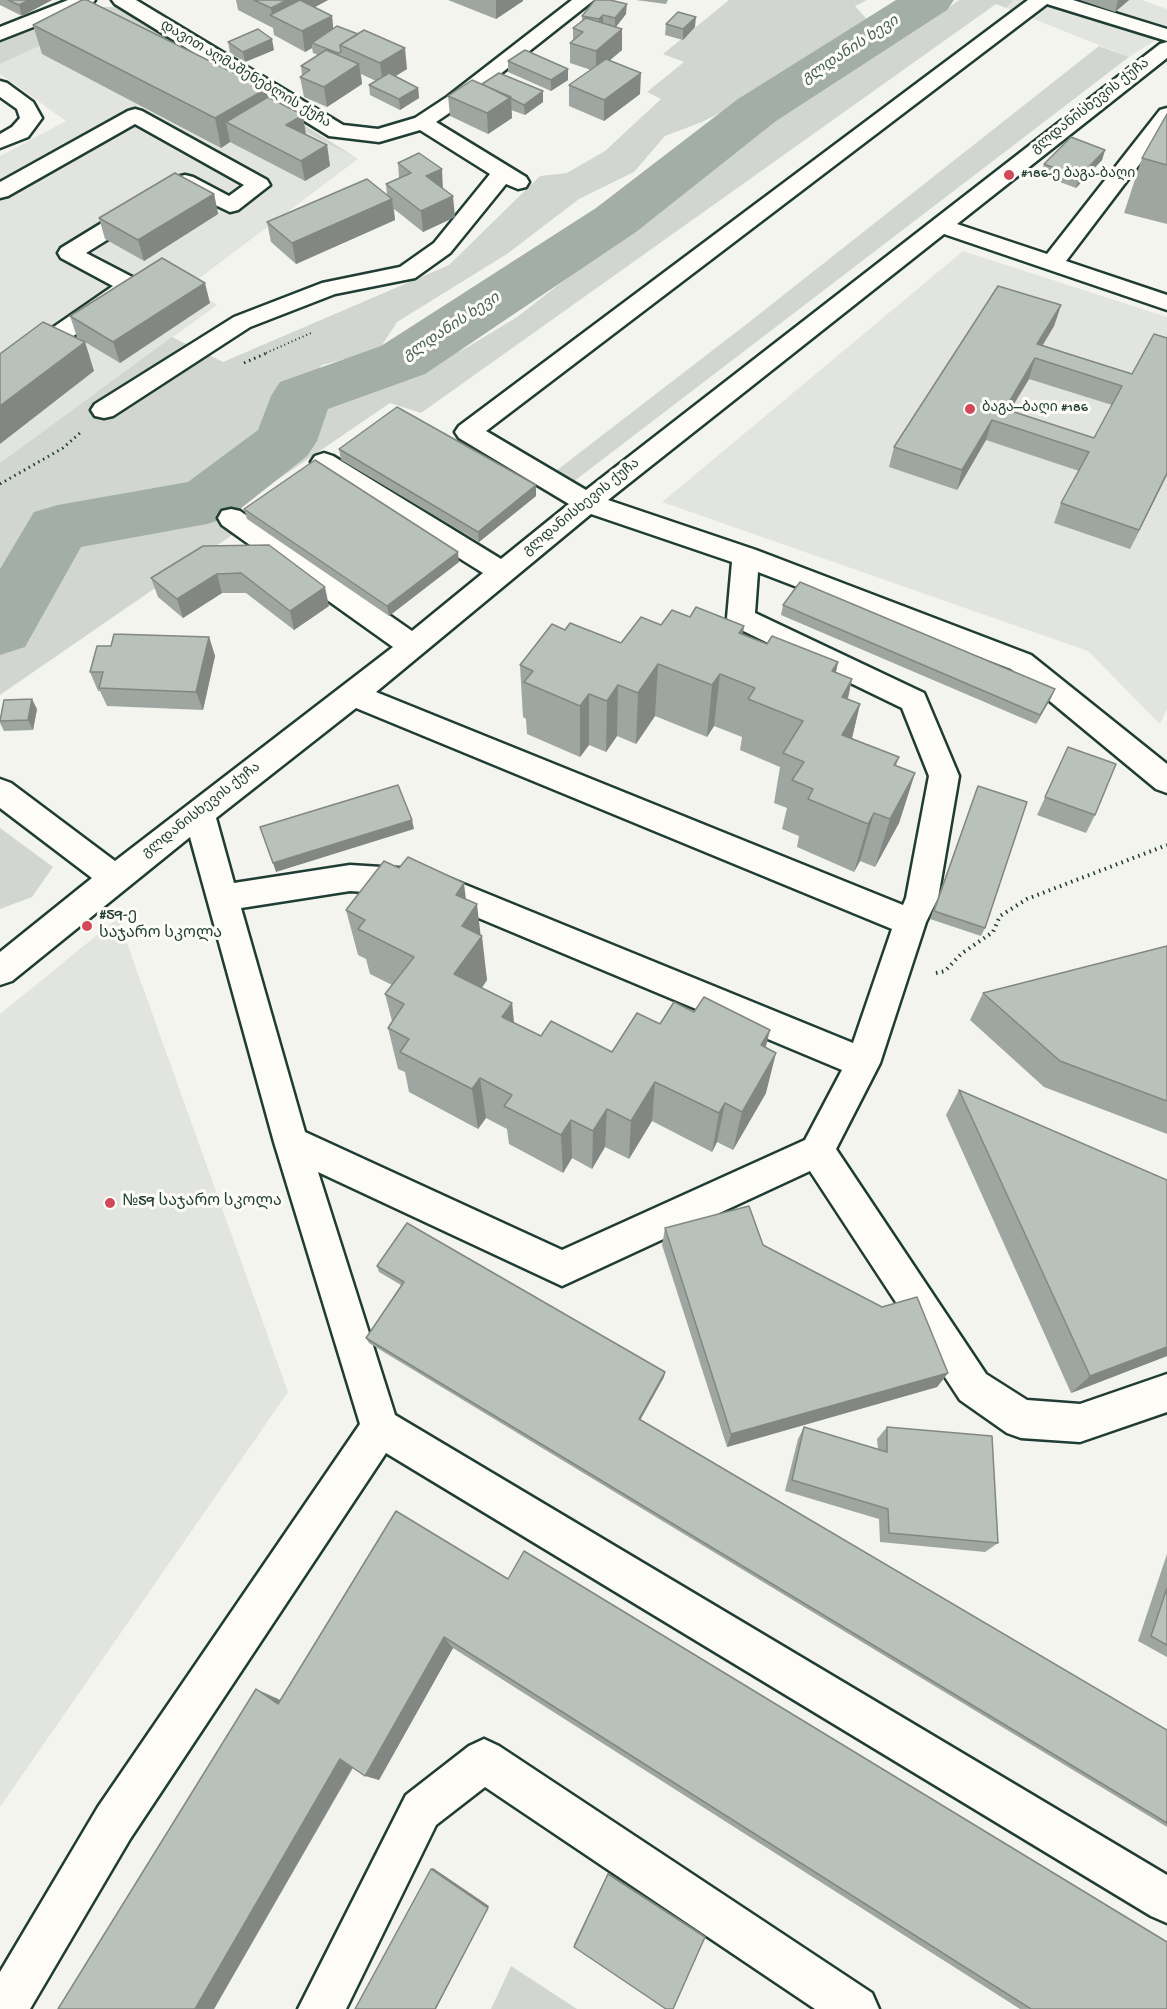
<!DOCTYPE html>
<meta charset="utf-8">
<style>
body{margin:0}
canvas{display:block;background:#f4f4ef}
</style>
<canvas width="1167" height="2009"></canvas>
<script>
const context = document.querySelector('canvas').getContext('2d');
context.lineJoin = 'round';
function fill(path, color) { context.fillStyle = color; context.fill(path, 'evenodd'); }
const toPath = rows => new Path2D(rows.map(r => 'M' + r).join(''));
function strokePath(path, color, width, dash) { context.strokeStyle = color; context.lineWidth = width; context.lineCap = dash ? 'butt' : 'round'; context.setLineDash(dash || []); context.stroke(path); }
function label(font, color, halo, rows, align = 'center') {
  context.font = font + ' "Gochi Hand","Noto Sans Georgian",sans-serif'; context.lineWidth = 6; context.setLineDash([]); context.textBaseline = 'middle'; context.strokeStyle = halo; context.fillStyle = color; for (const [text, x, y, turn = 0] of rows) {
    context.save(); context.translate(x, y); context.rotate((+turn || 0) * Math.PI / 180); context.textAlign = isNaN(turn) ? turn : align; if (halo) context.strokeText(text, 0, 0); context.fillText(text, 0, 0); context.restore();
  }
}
fill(toPath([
 [1014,0,1142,0,1167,9,1167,33,1129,57,1006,8],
 [92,22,358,159,189,286,217,305,0,463,0,156,66,121,0,74,0,64],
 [963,251,1167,317,1167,709,1160,724,1088,651,662,502],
 [118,918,288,1392,0,1807,0,1014]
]), '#e2e5df');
fill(toPath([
 [729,0,867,0,855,6,873,26,856,32,792,76,702,122,665,136,634,172,579,199,507,254,397,322,379,350,322,365,302,389,278,405,278,412,311,410,355,399,466,348,517,317,660,206,763,117,808,84,865,51,937,16,959,0,1014,0,1006,8,996,4,421,413,390,403,217,521,235,533,0,695,0,463,172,337,223,362,449,265,540,176,567,173,605,151,661,99,647,92,684,62,663,54],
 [92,7,115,7,130,15,358,159,92,22,0,64,0,43,79,9],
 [1099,46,1129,57,556,495,539,484,748,323],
 [0,828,53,867,32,897,0,909],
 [511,1966,577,2009,491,2009]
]), '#d1d6d1');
fill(toPath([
 [896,0,954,0,947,10,776,121,636,232,425,374,328,409,317,441,307,456,230,517,207,524,81,547,25,647,0,655,0,569,34,512,58,505,188,482,258,430,271,396,280,382,381,346,596,208,738,99,896,0]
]), '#a3aea7');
const minor = toPath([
 [68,0,95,0,92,4,0,40,0,27,68,0],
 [112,0,136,0,343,125,378,129,415,118,447,97,572,0,594,0,461,105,436,122,526,177,529,182,526,187,518,189,506,184,450,253,415,278,335,294,250,327,113,416,104,418,95,416,91,410,95,404,234,317,322,283,400,267,434,243,490,174,420,130,379,142,329,136,115,4,112,0],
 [1028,0,1073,0,1167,29,1167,41,1047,4,486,431,586,490,1160,44,1167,42,1167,58,957,224,1047,254,1160,110,1167,108,1167,128,1066,261,1167,295,1167,310,944,234,608,500,756,550,1031,655,1167,764,1167,793,1156,789,1011,669,758,572,755,613,924,693,959,776,938,898,926,922,880,1063,836,1149,986,1374,1027,1400,1080,1404,1167,1374,1167,1412,1080,1442,1021,1438,1007,1433,960,1400,810,1171,562,1286,318,1172,395,1415,1167,1875,1167,1923,1151,1916,386,1453,130,1839,30,2009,0,2009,0,1972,98,1807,360,1424,274,1142,190,837,12,981,0,985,0,952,92,878,0,808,0,779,11,783,115,861,393,647,222,525,218,518,222,511,231,509,240,511,412,631,483,573,315,468,311,462,315,456,324,453,333,456,501,559,569,504,459,438,455,432,459,426,1028,0],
 [591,514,732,562,727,618,731,625,902,708,929,776,906,898,903,905,376,692,591,514],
 [356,708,892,929,853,1043,429,870,350,865,234,883,216,818,356,708],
 [350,891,426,896,842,1070,805,1140,562,1250,305,1132,241,908,350,891],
 [0,81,7,83,33,102,42,118,28,137,0,148,0,134,12,127,20,118,17,109,0,97,0,81],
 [135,109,142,111,267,180,270,185,238,210,230,212,186,191,86,253,138,280,142,285,138,290,9,382,0,384,0,364,113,286,61,258,58,253,61,248,177,177,185,175,193,177,229,196,244,185,135,124,8,196,0,198,0,182,128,111,135,109],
 [484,1739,499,1746,872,1993,879,2009,815,2009,485,1787,436,1825,346,2009,298,2009,406,1795,469,1746,484,1739]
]);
strokePath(minor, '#1f3d34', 5);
strokePath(toPath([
 [266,353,311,333]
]), '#1f3d34', 2, [1, 3]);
strokePath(toPath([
 [244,363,269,352],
 [0,484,63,448,80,433]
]), '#1f3d34', 3, [1.5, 4]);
strokePath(toPath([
 [936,973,945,971,961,954,993,932,1000,916,1027,899,1167,845]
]), '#1f3d34', 4, [1.5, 4.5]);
fill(minor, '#fdfcf7');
fill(toPath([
 [0,0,52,0,22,16,0,5],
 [236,0,328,0,315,7,332,16,333,29,407,69,395,76,418,88,419,98,400,110,370,95,369,85,376,81,361,74,362,84,327,107,304,97,300,77,302,75,301,66,318,55,313,53,312,48,305,52,274,35,273,28,238,10],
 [448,0,523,0,523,1,496,19],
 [636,0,668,0,666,4],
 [1080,0,1129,0,1115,12],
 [626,14,616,27,622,29,622,50,610,60,640,94,604,121,569,106,569,85,591,70,570,63,570,43,573,40,573,28,582,21,582,16],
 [666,24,695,27,683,40,665,35],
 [33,25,266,89,268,97,306,135,327,145,330,166,305,181,230,142,221,148,42,54],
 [228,42,274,50,245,62,230,53],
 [508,61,568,69,568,80,551,91,508,72],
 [482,84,543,102,525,115,511,110,512,118,488,134,450,116,448,96],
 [1167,114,1167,224,1124,213,1142,158],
 [1105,150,1102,160,1076,188,1041,175,1044,164],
 [398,163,443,189,455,217,423,232,394,209,395,220,296,264,271,242,267,222,387,195,386,184,399,178],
 [214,194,218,214,144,261,105,239,99,218],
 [210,303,120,363,85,342,94,371,84,341,77,337,70,316],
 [1061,305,1054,326,1043,345,1132,374,1167,338,1167,475,1130,549,1054,523,1061,503,1079,471,986,440,957,490,889,467,894,447],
 [1029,379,1112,405,1094,438,1010,411],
 [339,449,536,485,536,496,479,542,341,460],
 [244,509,459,562,389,616,247,519],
 [203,546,329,606,294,630,246,593,222,593,183,618,158,597,151,578],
 [783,605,1055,689,1051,698,1036,724,781,615],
 [690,617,743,635,767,644,838,662,836,672,852,679,848,699,860,704,852,738,899,757,896,766,915,773,899,823,875,867,860,861,854,872,797,847,799,836,782,829,787,808,774,803,780,767,740,750,742,737,714,726,707,737,655,716,636,744,617,736,606,752,589,745,580,757,527,734,526,719,523,717,520,665,565,630,621,643,661,625],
 [209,637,215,656,203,710,107,706,100,691,98,691,90,672,111,646],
 [37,709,33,730,4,731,0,723,0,718],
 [1068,747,1095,815,1086,833,1037,815],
 [978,786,985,928,981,936,930,919],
 [466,899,480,935,487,980,482,988,512,1003,514,1023,541,1036,612,1052,660,1024,766,1047,766,1093,733,1150,717,1142,712,1152,652,1121,629,1159,605,1147,592,1169,572,1158,563,1173,509,1144,507,1129,486,1118,478,1129,409,1092,405,1072,398,1069,388,1028,392,1021,385,994,392,985,370,974,366,959,358,955,346,910],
 [1167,946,1167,1134,1044,1087,970,1020,983,993],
 [959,1090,1167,1356,1071,1393,946,1115],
 [665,1228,763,1245,948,1373,937,1387,727,1447,662,1245],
 [377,1266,665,1372,664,1377,640,1420,1167,1730,1167,1827,369,1343,366,1338,401,1285,379,1272],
 [804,1427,878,1449,877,1439,887,1427,998,1543,985,1552,880,1542,879,1519,785,1491,798,1439],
 [396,1511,1167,2009,1020,2009,453,1648,379,1780,353,1768,214,2009,58,2009,276,1698,281,1700],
 [1167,1554,1167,1657,1138,1641],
 [608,1873,702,1934,574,1947,574,1944]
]), '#9fa6a1');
fill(toPath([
 [29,0,52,0,22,16,19,5],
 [287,0,328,0,285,23,272,16,271,8],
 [496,0,523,0,523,1,496,19],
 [1118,0,1129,0,1115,12],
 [627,4,626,14,615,28,615,18],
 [603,15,603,26,599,30,599,19],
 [332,16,334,36,312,43,312,48,305,52,302,31],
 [696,17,695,27,683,40,683,29],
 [622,29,622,50,596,72,596,51],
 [272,39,274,50,245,62,243,52],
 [405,48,407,69,383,84,380,63],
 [359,64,362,84,327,107,324,87],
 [568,69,568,80,551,91,551,80],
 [641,73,640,94,604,121,604,100],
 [418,88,419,98,400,110,399,99],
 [266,89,271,118,226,122,230,142,221,148,215,118],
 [543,91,543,102,525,115,524,105],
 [511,97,512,118,488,134,487,113],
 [303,115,306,135,286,125],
 [327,145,330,166,305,181,301,161],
 [1105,150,1102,160,1076,188,1079,177],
 [442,169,443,190,426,176],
 [214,194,218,214,144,261,138,240],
 [453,196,455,217,423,232,421,211],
 [392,199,395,220,296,264,292,243],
 [205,283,210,303,120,363,113,342],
 [1061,305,1054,326,1031,364,1037,344],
 [85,342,94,371,0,444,0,406],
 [1035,358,1029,379,1002,423,1005,409],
 [992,420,986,440,957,490,962,470],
 [1167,473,1167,475,1130,549,1139,530],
 [536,485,536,496,479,542,478,532],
 [458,552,459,562,389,616,387,606],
 [217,574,222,593,183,618,177,599],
 [325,587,329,606,294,630,290,611],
 [744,626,737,679,739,633],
 [209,637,215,656,203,710,196,692],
 [838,662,827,714,832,671],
 [658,664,655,716,636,744,638,693],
 [720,674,714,726,707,737,712,685],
 [852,679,840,730,842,697],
 [618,685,617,736,606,752,607,701],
 [1055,689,1051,698,1036,724,1040,715],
 [589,694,589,745,580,757,580,706],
 [32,699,37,709,33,730,28,720],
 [860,704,848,755,842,735],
 [915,773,899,823,875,867,890,819],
 [874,813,860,861,854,872,868,824],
 [412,820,414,829,276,872,273,863],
 [464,883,468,916,477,904,481,938,482,936,487,980,461,1017,454,974,456,895],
 [512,1003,516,1045,502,1017],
 [770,1030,760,1071,761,1045],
 [776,1053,766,1093,733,1150,742,1112],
 [480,1078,486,1118,478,1129,472,1089],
 [655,1082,652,1121,629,1159,631,1121],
 [725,1103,717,1142,712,1152,719,1113],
 [607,1109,605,1147,592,1169,593,1131],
 [571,1120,572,1158,563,1173,561,1135],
 [1167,1347,1167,1356,1071,1393,1090,1376],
 [665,1372,664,1377,638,1424,639,1419],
 [948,1373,937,1387,727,1447,731,1434],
 [444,1637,453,1648,379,1780,365,1776],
 [256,1689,276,1698,297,1712,278,1704],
 [340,1759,355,1763,214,2009,195,2009],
 [433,1868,489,1906,436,2009,431,1869],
 [608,1873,702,1934,705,1937,608,1874]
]), '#828783');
const building = toPath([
 [8,0,29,0,19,5,8,0],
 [82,0,87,0,266,89,215,118,33,25,82,0],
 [254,0,287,0,271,8,254,0],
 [300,0,332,16,302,31,270,15,300,0],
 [595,0,610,0,627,4,615,18,603,15,599,19,582,16,595,0],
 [678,12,696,17,683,29,666,24,678,12],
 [586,18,622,29,596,51,570,43,583,32,573,28,586,18],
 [337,26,358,34,340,45,341,52,338,53,312,43,337,26],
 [258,29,272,39,243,52,228,42,258,29],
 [364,30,405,48,380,63,340,45,364,30],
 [326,50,359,64,324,87,300,77,310,70,301,66,326,50],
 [525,50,568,69,551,80,508,61,525,50],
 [606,59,641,73,604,100,569,85,606,59],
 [389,73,418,88,399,99,369,85,389,73],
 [499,73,543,91,524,105,482,84,499,73],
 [472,80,511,97,487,113,448,96,472,80],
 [268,97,303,115,286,125,327,145,301,161,226,122,268,97],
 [1167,114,1167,165,1142,158,1167,114],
 [1071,137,1105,150,1079,177,1044,164,1071,137],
 [419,153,442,169,426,176,453,196,421,211,386,184,411,173,398,163,419,153],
 [175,173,214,194,138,240,99,218,175,173],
 [367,179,392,199,292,243,267,222,367,179],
 [162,258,205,283,113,342,70,316,162,258],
 [998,286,1061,305,1037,344,1132,374,1154,334,1167,338,1167,473,1139,530,1061,503,1089,452,992,420,962,470,894,447,998,286],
 [1035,358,1122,386,1094,438,1005,409,1035,358],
 [43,322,85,342,0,406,0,354,43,322],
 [397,407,536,485,478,532,339,449,397,407],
 [315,460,458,552,387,606,244,509,315,460],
 [269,545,325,587,290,611,241,573,217,574,177,599,151,578,203,546,269,545],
 [800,582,1055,689,1040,715,783,605,800,582],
 [696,607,744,626,739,633,767,644,772,636,838,662,832,671,852,679,842,697,860,704,842,735,899,757,894,765,915,773,890,819,874,813,868,824,808,799,813,789,792,780,804,762,783,753,803,721,748,699,755,688,720,674,712,685,658,664,638,693,618,685,607,701,589,694,580,706,524,682,533,671,520,665,552,624,565,630,570,623,621,643,641,617,661,625,672,610,690,617,696,607],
 [114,634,209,637,196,692,99,688,103,672,90,672,97,646,111,646,114,634],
 [32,699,28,720,0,721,4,700,32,699],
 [1068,747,1116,764,1095,815,1045,797,1068,747],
 [398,785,412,820,273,863,260,827,398,785],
 [978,786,1027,802,985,928,934,911,978,786],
 [408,857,464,883,456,895,477,904,462,926,482,936,454,974,512,1003,502,1017,541,1036,551,1021,612,1052,637,1013,660,1024,674,1002,694,1012,704,997,770,1030,761,1045,776,1053,742,1112,725,1103,719,1113,655,1082,631,1121,607,1109,593,1131,571,1120,561,1135,504,1106,512,1095,480,1078,472,1089,400,1052,409,1039,388,1028,404,1004,385,994,414,957,358,929,365,920,346,910,384,861,399,868,408,857],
 [1167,946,1167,1101,1060,1061,983,993,1167,946],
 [959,1090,1167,1180,1167,1347,1090,1376,959,1090],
 [749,1206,763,1245,882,1307,917,1297,948,1373,731,1434,665,1228,749,1206],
 [407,1223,665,1372,639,1419,1167,1730,1167,1823,366,1338,404,1282,377,1266,407,1223],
 [804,1427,887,1452,887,1427,992,1436,998,1543,889,1533,888,1509,792,1480,804,1427],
 [396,1511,508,1579,524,1551,1167,1942,1167,2009,1031,2009,444,1637,365,1776,340,1759,195,2009,58,2009,256,1689,278,1704,396,1511],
 [1167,1588,1167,1645,1151,1636,1167,1588],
 [431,1869,488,1908,435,2009,355,2009,431,1869],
 [608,1874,705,1937,673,2009,666,2009,574,1947,608,1874]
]);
fill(building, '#b9c1bb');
strokePath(building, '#828783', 1.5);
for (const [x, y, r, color] of [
 [1009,175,6,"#d1495b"],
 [970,409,6,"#d1495b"],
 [87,926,6,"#d1495b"],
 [110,1203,6,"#d1495b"]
]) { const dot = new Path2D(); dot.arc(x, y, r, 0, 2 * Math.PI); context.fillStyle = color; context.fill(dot); strokePath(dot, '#fdfcf7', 2); }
label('14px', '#1f3d34', '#fdfcf7', [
 ["დავით აღმაშენებლის ქუჩა",245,75,31],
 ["გლდანისხევის ქუჩა",1091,107,-38],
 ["გლდანისხევის ქუჩა",582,508,-39],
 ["გლდანისხევის ქუჩა",202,811,-38]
]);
label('14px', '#1f3d34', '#fdfcf7', [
 ["#186-ე ბაგა-ბაღი",1021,175],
 ["ბაგა–ბაღი #186",982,409]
], 'left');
label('italic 15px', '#475f56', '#fdfcf7', [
 ["გლდანის ხევი",851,51,-33],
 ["გლდანის ხევი",452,328,-33]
]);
label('16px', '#1f3d34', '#fdfcf7', [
 ["#59-ე",99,917],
 ["საჯარო სკოლა",99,935],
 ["№59 საჯარო სკოლა",122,1203]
], 'left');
</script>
